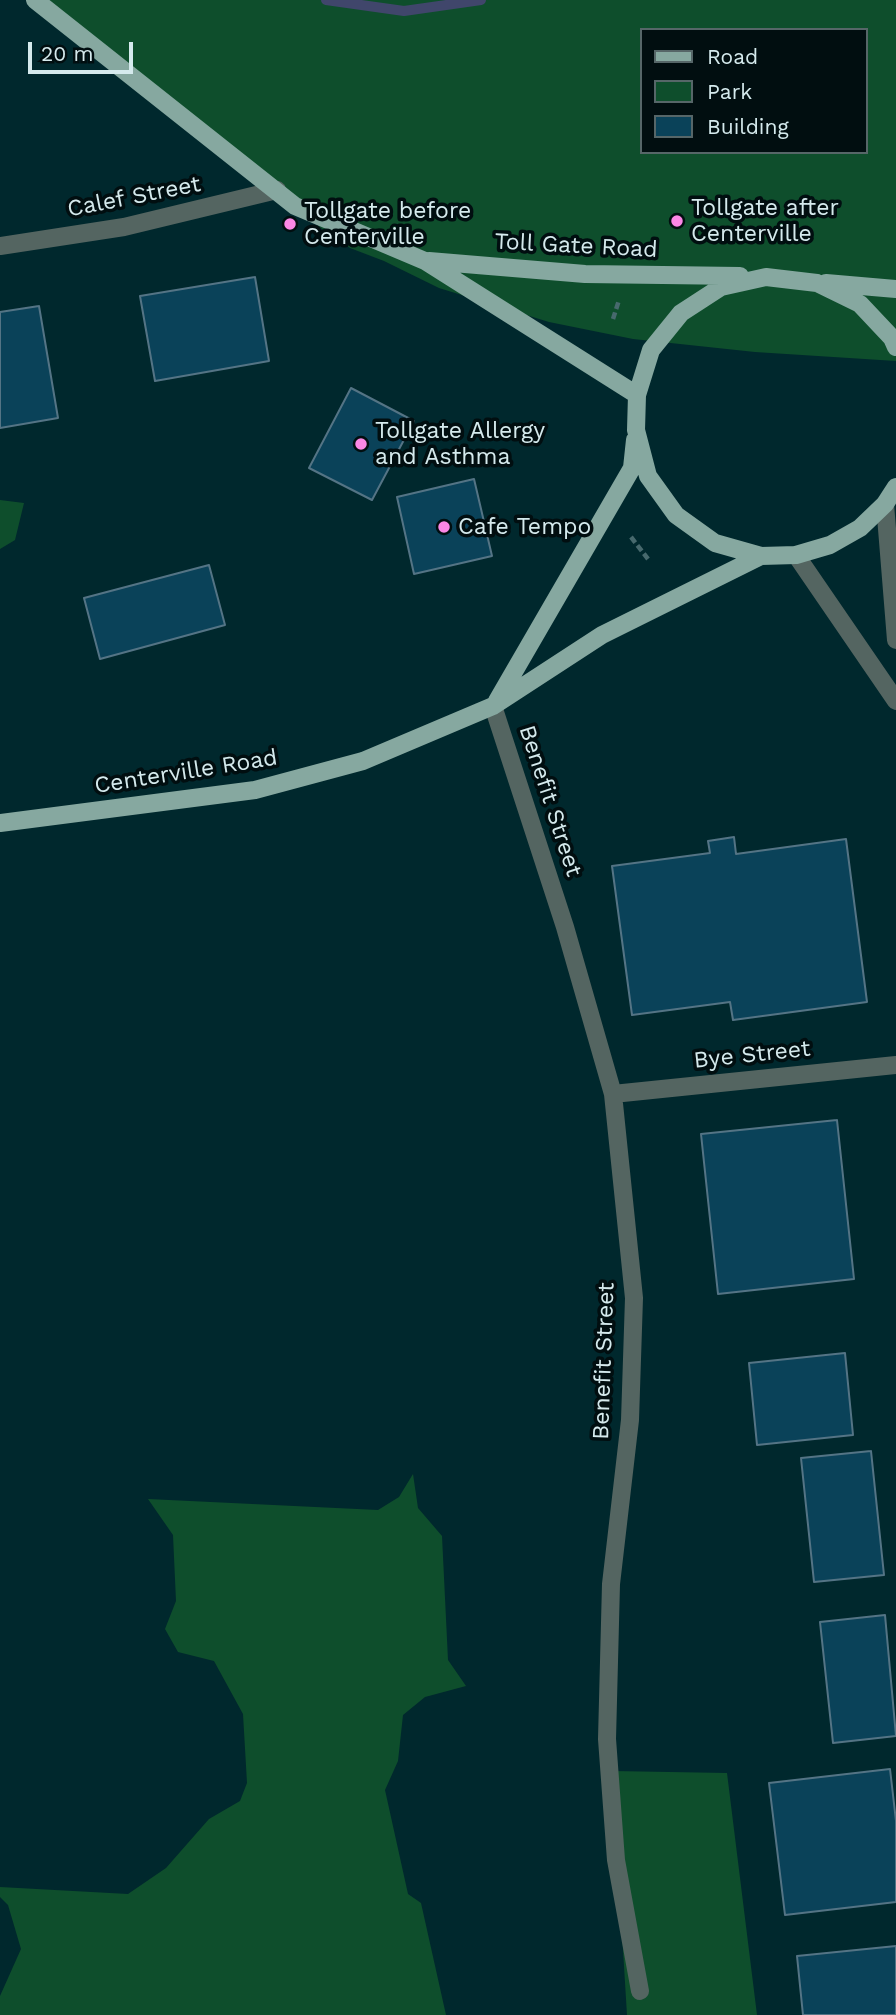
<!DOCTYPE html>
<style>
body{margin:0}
#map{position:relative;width:896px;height:2015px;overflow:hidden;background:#00282d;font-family:"Work Sans",sans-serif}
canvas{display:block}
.legend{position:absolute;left:640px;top:28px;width:228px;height:126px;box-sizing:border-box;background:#010e10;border:2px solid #566668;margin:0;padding:9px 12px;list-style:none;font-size:21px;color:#d5eaed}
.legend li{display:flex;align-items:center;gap:14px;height:35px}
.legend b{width:35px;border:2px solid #566668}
.scale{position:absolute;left:28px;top:42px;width:105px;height:32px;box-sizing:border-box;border:4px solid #d5eaed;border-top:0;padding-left:9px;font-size:21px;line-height:24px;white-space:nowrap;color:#d5eaed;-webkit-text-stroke:5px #010e10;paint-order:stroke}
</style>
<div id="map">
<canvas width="896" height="2015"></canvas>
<ul class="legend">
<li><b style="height:9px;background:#86a8a0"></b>Road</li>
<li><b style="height:19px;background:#0e4e2c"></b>Park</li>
<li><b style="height:19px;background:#0a4259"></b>Building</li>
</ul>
<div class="scale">20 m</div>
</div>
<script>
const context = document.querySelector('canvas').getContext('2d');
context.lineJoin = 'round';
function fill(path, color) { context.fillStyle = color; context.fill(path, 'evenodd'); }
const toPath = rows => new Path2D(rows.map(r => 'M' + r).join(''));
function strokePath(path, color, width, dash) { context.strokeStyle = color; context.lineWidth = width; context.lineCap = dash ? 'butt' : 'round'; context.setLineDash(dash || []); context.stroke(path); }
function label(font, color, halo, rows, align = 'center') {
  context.font = font + ' "Work Sans",sans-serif'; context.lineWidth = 7; context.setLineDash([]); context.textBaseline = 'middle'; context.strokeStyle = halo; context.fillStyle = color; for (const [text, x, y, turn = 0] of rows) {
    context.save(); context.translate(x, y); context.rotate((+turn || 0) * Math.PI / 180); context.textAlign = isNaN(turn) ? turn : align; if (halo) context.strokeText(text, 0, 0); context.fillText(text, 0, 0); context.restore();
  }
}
fill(toPath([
 [47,0,896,0,896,361,755,352,633,339,549,322,439,288,384,261,350,248,327,233],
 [642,30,866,30,866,152,642,152],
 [0,500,24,503,15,540,0,549],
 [413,1474,418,1508,442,1536,448,1660,466,1686,425,1697,403,1715,398,1761,385,1790,408,1894,421,1903,446,2015,0,2015,0,1996,21,1949,8,1905,0,1897,0,1887,128,1894,166,1868,209,1819,240,1801,247,1783,243,1714,214,1661,178,1652,165,1629,176,1601,173,1535,148,1499,378,1510,399,1497],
 [612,1771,727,1773,757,2015,627,2015]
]), '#0e4e2c');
strokePath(toPath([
 [326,0,404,11,481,0]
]), '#40466b', 10);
const building = toPath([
 [255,277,269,361,155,381,140,296,255,277],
 [39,306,58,418,0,428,0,312,39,306],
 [351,388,414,421,372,500,309,468,351,388],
 [474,479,492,556,414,574,397,497,474,479],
 [209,565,225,625,100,659,84,598,209,565],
 [734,837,736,854,846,839,867,1002,733,1020,730,1002,632,1015,612,866,710,853,708,841,734,837],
 [837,1120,854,1279,718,1294,701,1134,837,1120],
 [845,1353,853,1435,757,1445,749,1363,845,1353],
 [871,1451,884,1575,814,1582,801,1458,871,1451],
 [885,1615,896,1736,833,1743,820,1622,885,1615],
 [890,1769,896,1821,896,1902,785,1915,769,1783,890,1769],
 [896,1946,896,2015,803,2015,797,1956,896,1946]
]);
fill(building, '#0a4259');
strokePath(building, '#547485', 2);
strokePath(toPath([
 [613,319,619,300],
 [631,537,648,559]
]), '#47696d', 4.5, [7, 3.5]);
strokePath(toPath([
 [0,246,124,227,277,190],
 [885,504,896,640],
 [796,555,896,701],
 [493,706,565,927,613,1094,634,1298,630,1420,611,1584,607,1739,616,1860,640,1991],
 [613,1094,896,1065]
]), '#546561', 18);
strokePath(toPath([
 [35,0,295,206,425,261,637,395],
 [429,261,585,274,740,276],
 [826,283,896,289],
 [896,347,892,338,860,304,817,283,766,277,721,287,681,313,651,350,637,395,636,430,648,476,676,515,715,543,761,556,796,555,830,545,860,528,885,504,896,487],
 [497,701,632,468,635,440],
 [0,823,255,790,363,761,493,706,602,635,761,556]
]), '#86a8a0', 18);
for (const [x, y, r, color] of [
 [677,221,7,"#fb87e5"],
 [290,224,7,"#fb87e5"],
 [361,444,7,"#fb87e5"],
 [444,527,7,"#fb87e5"]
]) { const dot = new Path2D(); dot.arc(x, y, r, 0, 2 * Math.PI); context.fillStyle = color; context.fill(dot); strokePath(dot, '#010e10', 2.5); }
label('23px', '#d5eaed', '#010e10', [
 ["Calef Street",134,197,-11],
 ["Toll Gate Road",576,246,3],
 ["Centerville Road",186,772,-9],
 ["Benefit Street",550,801,72],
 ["Bye Street",752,1055,-6],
 ["Benefit Street",604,1361,-88]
]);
label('23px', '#d5eaed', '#010e10', [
 ["Tollgate after",691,208],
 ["Centerville",691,234],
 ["Tollgate before",304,211],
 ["Centerville",304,237],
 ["Tollgate Allergy",375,431],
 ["and Asthma",375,457],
 ["Cafe Tempo",458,527]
], 'left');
</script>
